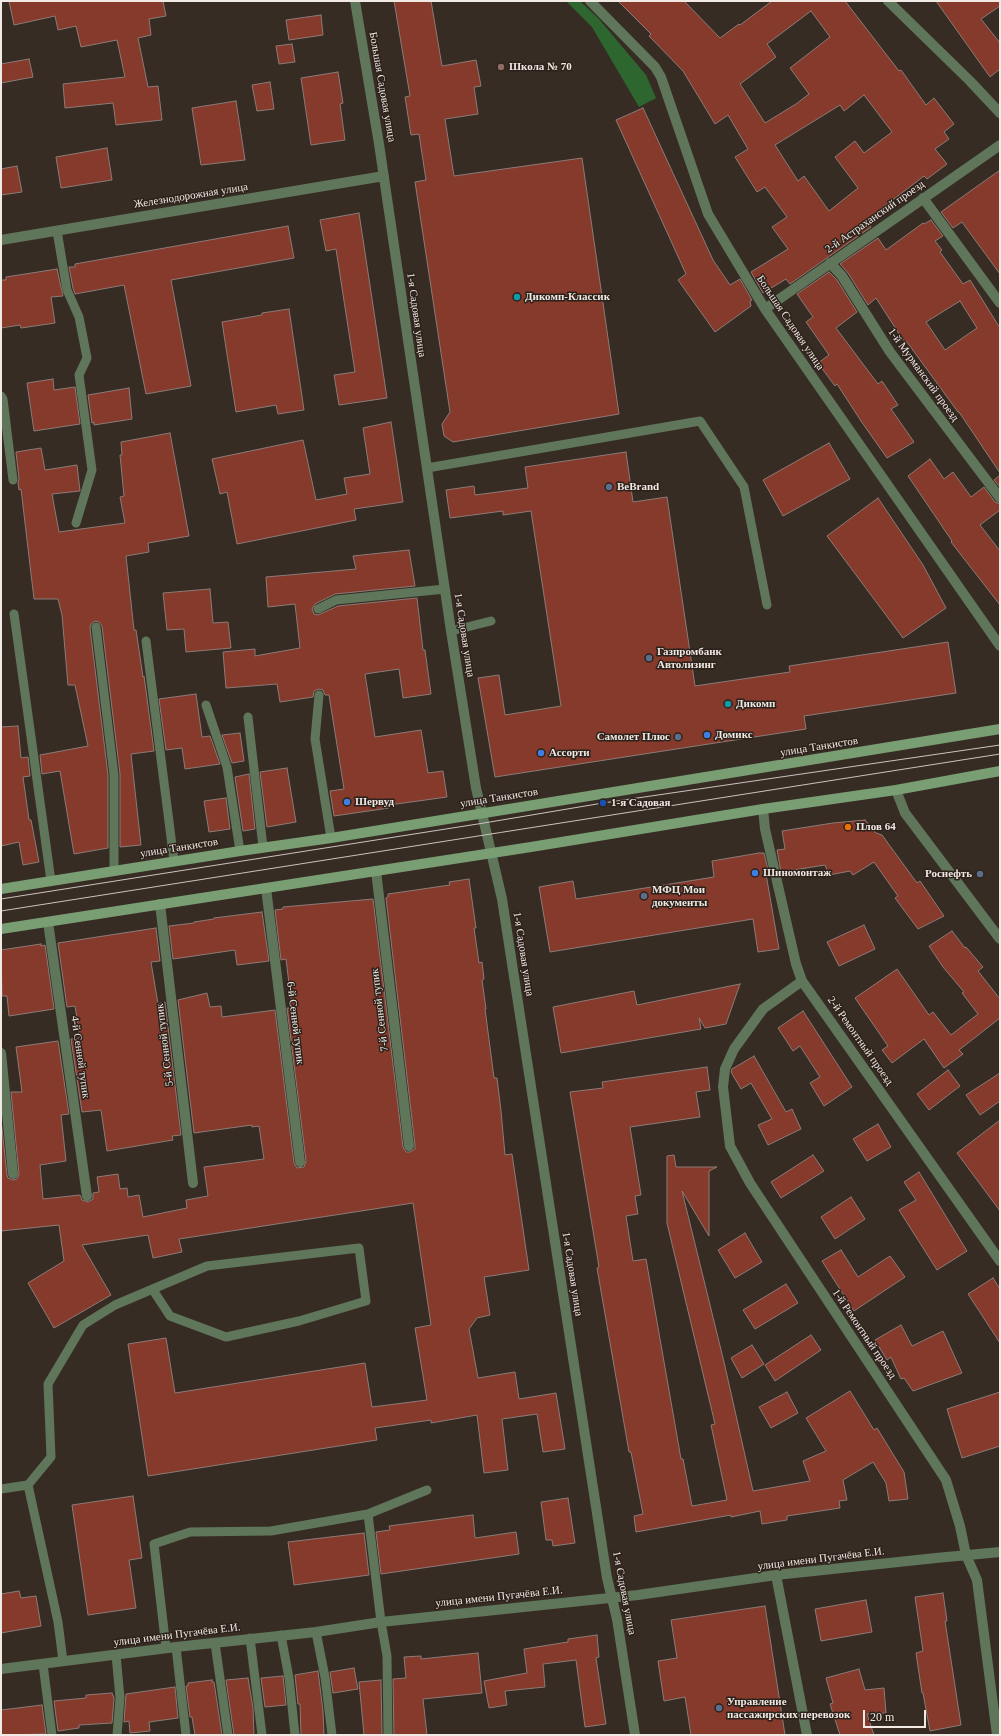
<!DOCTYPE html>
<meta charset="utf-8">
<style>
body{margin:0}
#map{position:relative;width:1001px;height:1736px;overflow:hidden;background:#372c24;font-family:Georgia,serif}
canvas{display:block}
.frame{position:absolute;inset:0;border:2px solid #f0e9e4;pointer-events:none}
.scale{position:absolute;left:863px;top:1710px;width:63px;height:18px;box-sizing:border-box;border:2px solid #f0e9e4;border-top:0;padding-left:5px;font-size:12px;line-height:14px;white-space:nowrap;color:#f0e9e4;-webkit-text-stroke:3px #2d221b;paint-order:stroke}
</style>
<div id="map">
<canvas width="1001" height="1736"></canvas>
<div class="frame"></div>
<div class="scale">20 m</div>
</div>
<script>
const context = document.querySelector('canvas').getContext('2d');
context.lineJoin = 'round';
function fill(path, color) { context.fillStyle = color; context.fill(path, 'evenodd'); }
const toPath = rows => new Path2D(rows.map(r => 'M' + r).join(''));
function strokePath(path, color, width, dash) { context.strokeStyle = color; context.lineWidth = width; context.lineCap = dash ? 'butt' : 'round'; context.setLineDash(dash || []); context.stroke(path); }
function label(font, color, halo, rows, align = 'center') {
  context.font = font + ' Georgia,serif'; context.lineWidth = 3; context.setLineDash([]); context.textBaseline = 'middle'; context.strokeStyle = halo; context.fillStyle = color; for (const [text, x, y, turn = 0] of rows) {
    context.save(); context.translate(x, y); context.rotate((+turn || 0) * Math.PI / 180); context.textAlign = isNaN(turn) ? turn : align; if (halo) context.strokeText(text, 0, 0); context.fillText(text, 0, 0); context.restore();
  }
}
fill(toPath([
 [566,1,580,1,599,19,646,75,656,98,639,107,592,27]
]), '#2d662e');
const building = toPath([
 [9,1,163,1,166,16,149,19,151,35,138,38,148,87,158,86,162,120,116,125,113,103,65,108,63,84,125,77,117,40,81,47,76,26,58,30,55,16,14,25,9,1],
 [394,1,431,1,442,66,476,60,481,86,474,87,478,114,445,119,454,176,582,158,619,414,453,442,444,436,442,424,450,412,415,182,426,180,419,134,411,135,405,97,410,96,394,1],
 [618,1,684,1,720,38,739,24,740,25,772,1,845,1,899,71,901,70,926,105,934,98,954,124,944,132,949,139,935,149,947,164,927,179,924,176,873,215,874,217,867,222,871,227,790,284,786,279,763,293,751,272,788,249,772,227,787,217,765,187,757,192,735,157,748,149,728,115,715,124,683,71,649,36,651,34,618,1],
 [811,11,830,37,790,68,809,94,796,104,765,123,740,84,776,57,767,44,811,11],
 [864,95,892,132,864,153,855,141,835,157,858,188,829,211,804,176,798,181,775,145,840,105,844,111,864,95],
 [936,1,1000,1,1000,6,981,19,1000,43,1000,69,990,77,936,1],
 [321,15,323,35,289,40,286,20,321,15],
 [292,44,295,62,279,64,276,46,292,44],
 [29,59,33,77,1,83,1,64,29,59],
 [338,72,343,103,340,104,345,140,311,145,301,78,338,72],
 [270,82,274,109,257,111,252,85,270,82],
 [236,101,245,160,201,165,192,108,236,101],
 [643,108,713,260,730,285,740,279,752,300,750,301,751,306,715,332,678,280,686,274,616,120,643,108],
 [107,148,112,180,61,188,56,157,107,148],
 [17,166,22,192,1,195,1,169,17,166],
 [1000,170,1000,274,962,222,953,228,941,212,1000,170],
 [359,213,387,398,339,405,334,375,355,372,336,249,326,251,320,220,359,213],
 [931,220,943,236,935,241,942,250,940,252,963,284,970,280,1000,328,1000,473,959,412,958,412,907,342,905,343,876,298,868,305,848,273,840,264,878,238,886,250,923,223,924,224,931,220],
 [960,301,977,328,945,350,926,322,960,301],
 [288,226,294,258,171,280,191,386,146,394,124,285,75,294,73,288,69,267,75,267,75,264,288,226],
 [57,269,63,296,51,297,55,323,21,328,20,325,1,328,1,280,6,280,6,277,57,269],
 [829,272,837,280,857,312,836,328,878,384,882,381,898,405,891,409,914,442,887,458,861,421,837,384,835,386,818,363,829,355,806,322,813,317,797,294,829,272],
 [289,309,304,410,278,414,276,405,236,412,222,322,262,315,262,313,289,309],
 [53,379,54,390,75,387,80,424,34,431,27,383,53,379],
 [129,388,132,419,94,425,94,422,92,423,88,395,129,388],
 [391,422,403,502,354,509,356,520,237,544,227,492,220,494,212,459,303,440,316,500,347,494,344,478,370,474,363,428,391,422],
 [170,433,189,536,148,543,149,552,126,556,134,630,136,630,143,677,144,676,154,751,131,754,141,845,120,847,120,774,102,626,99,622,95,621,91,624,90,628,108,775,108,848,74,854,60,771,42,774,40,755,88,746,75,685,68,685,62,615,58,599,34,599,21,489,19,490,18,483,19,479,16,452,41,448,45,470,77,465,80,491,52,494,59,532,125,523,120,497,124,496,120,455,122,455,121,442,170,433],
 [829,443,850,479,783,516,763,480,829,443],
 [626,452,633,502,667,497,695,686,790,672,789,666,948,642,956,693,804,716,806,729,495,777,478,678,499,675,505,715,561,706,531,511,503,515,503,511,450,518,446,490,474,486,475,495,528,488,525,467,626,452],
 [930,459,944,479,953,472,971,497,984,487,995,502,1000,504,1000,510,980,525,1000,551,1000,605,951,542,952,541,908,476,930,459],
 [1000,475,1000,487,994,480,1000,475],
 [878,498,923,565,946,608,903,638,827,536,878,498],
 [409,550,415,586,335,594,315,604,312,609,314,614,318,615,338,606,417,598,423,650,425,650,431,694,403,698,399,669,365,674,375,737,421,730,428,773,443,771,447,797,389,805,389,808,334,816,330,791,344,789,329,695,325,695,323,690,319,689,314,691,313,697,280,702,277,684,226,688,223,652,255,649,255,656,300,648,295,604,268,607,266,577,356,569,353,556,409,550],
 [210,589,213,623,228,622,231,648,186,652,184,629,167,630,163,593,210,589],
 [196,694,202,737,210,736,220,764,185,769,182,748,166,750,159,699,196,694],
 [18,726,21,758,28,757,30,776,23,777,29,820,31,820,39,862,23,865,19,842,1,846,1,727,18,726],
 [240,733,244,761,232,763,222,735,240,733],
 [287,768,296,822,267,827,260,772,287,768],
 [249,774,255,829,243,831,235,777,249,774],
 [226,798,230,829,209,832,204,801,226,798],
 [865,820,876,833,882,835,917,883,920,881,944,916,918,929,895,898,898,896,874,862,853,875,850,871,829,875,825,865,781,872,777,850,785,849,782,831,833,823,865,820],
 [759,853,764,853,769,874,766,874,779,949,758,952,753,919,550,952,539,887,573,881,576,899,714,877,712,861,759,853],
 [469,879,476,928,474,928,479,963,482,962,484,979,482,980,486,1009,485,1009,494,1078,497,1078,501,1111,505,1155,512,1154,529,1270,484,1277,490,1315,477,1318,469,1329,478,1378,515,1372,519,1399,556,1393,565,1449,543,1452,537,1414,502,1419,508,1470,484,1473,477,1415,431,1423,431,1420,375,1428,377,1440,148,1476,128,1344,166,1338,175,1393,365,1363,372,1407,427,1400,415,1328,431,1325,413,1203,179,1239,182,1252,153,1258,148,1235,82,1245,111,1295,54,1328,28,1283,64,1261,59,1225,1,1231,1,1119,7,1175,8,1178,13,1180,17,1179,19,1174,11,1092,22,1092,16,1047,58,1041,69,1114,61,1115,66,1161,40,1165,43,1199,80,1195,82,1200,88,1202,93,1199,93,1193,99,1192,97,1177,118,1174,120,1189,127,1188,128,1197,139,1195,143,1217,187,1208,186,1200,208,1196,204,1167,264,1159,259,1126,252,1127,252,1125,194,1133,178,1000,207,993,210,1007,221,1006,222,1017,275,1010,294,1163,297,1168,304,1167,306,1161,287,1008,292,1008,286,959,281,960,275,910,283,909,283,907,373,899,403,1147,406,1152,410,1152,415,1149,415,1145,386,898,388,897,388,894,450,885,449,882,469,879],
 [262,912,269,961,237,965,235,950,173,959,169,926,194,923,194,922,214,919,214,918,262,912],
 [864,925,875,949,839,966,827,942,864,925],
 [156,928,160,961,151,962,158,1004,165,1002,181,1135,172,1136,173,1140,107,1151,101,1110,82,1112,71,1039,80,1038,75,1006,67,1007,58,943,156,928],
 [952,931,965,948,966,947,983,967,978,971,1000,999,1000,1018,959,1050,963,1054,944,1068,924,1039,892,1063,882,1050,888,1046,855,998,897,969,929,1015,933,1012,951,1035,978,1014,962,993,964,992,943,967,929,946,952,931],
 [41,944,41,946,45,945,54,1009,9,1016,7,996,2,996,1,950,41,944],
 [740,984,726,1024,705,1028,699,1018,701,1029,561,1053,553,1007,634,991,637,1005,740,984],
 [803,1011,852,1087,824,1106,810,1083,820,1077,800,1046,793,1051,778,1028,803,1011],
 [754,1056,786,1112,792,1109,801,1129,768,1145,758,1125,772,1119,751,1083,741,1089,731,1072,732,1069,754,1056],
 [707,1067,710,1090,696,1092,700,1117,630,1127,641,1195,635,1196,638,1214,626,1216,633,1261,646,1259,681,1459,683,1459,692,1506,727,1500,711,1425,715,1424,667,1223,667,1156,674,1155,676,1167,717,1167,709,1171,709,1236,682,1191,724,1362,753,1491,810,1481,803,1461,826,1451,806,1418,850,1391,874,1430,877,1428,904,1472,908,1499,889,1501,886,1483,873,1462,843,1480,847,1500,839,1501,840,1508,787,1516,787,1520,762,1524,760,1511,731,1517,731,1515,636,1532,634,1516,643,1514,631,1452,629,1452,597,1268,599,1267,570,1092,603,1088,602,1082,707,1067],
 [948,1070,960,1086,929,1110,917,1094,948,1070],
 [1000,1073,1000,1101,980,1115,966,1095,1000,1073],
 [1000,1120,1000,1211,957,1153,1000,1120],
 [878,1124,891,1147,867,1161,853,1139,878,1124],
 [813,1155,824,1171,781,1198,771,1182,813,1155],
 [919,1172,967,1251,937,1270,899,1210,916,1200,904,1182,919,1172],
 [851,1197,865,1219,835,1239,821,1217,851,1197],
 [745,1233,762,1262,735,1278,718,1250,745,1233],
 [841,1250,858,1277,890,1256,905,1277,854,1311,822,1261,841,1250],
 [993,1278,1000,1289,1000,1343,968,1294,993,1278],
 [786,1284,798,1303,755,1329,743,1310,786,1284],
 [901,1325,912,1346,943,1331,962,1373,913,1391,904,1378,901,1379,891,1357,887,1360,875,1340,901,1325],
 [811,1335,821,1350,775,1381,765,1365,811,1335],
 [752,1345,764,1364,742,1378,731,1358,752,1345],
 [787,1392,798,1413,771,1428,759,1407,787,1392],
 [1000,1392,1000,1446,962,1458,947,1409,1000,1392],
 [133,1496,142,1558,129,1560,136,1608,88,1615,72,1505,133,1496],
 [568,1498,575,1543,553,1546,552,1540,546,1540,541,1502,568,1498],
 [473,1515,475,1538,516,1532,519,1554,381,1574,376,1532,390,1530,389,1526,473,1515],
 [364,1533,369,1575,294,1585,288,1542,364,1533],
 [19,1591,21,1598,36,1596,41,1626,1,1633,1,1594,19,1591],
 [943,1593,947,1621,945,1621,961,1725,930,1731,923,1693,922,1693,916,1653,923,1651,915,1597,943,1593],
 [866,1600,872,1632,821,1641,815,1609,866,1600],
 [765,1606,785,1735,691,1735,685,1697,664,1701,658,1661,677,1658,671,1620,765,1606],
 [597,1635,599,1657,596,1658,606,1724,585,1727,576,1660,543,1664,545,1687,505,1691,507,1705,489,1708,484,1681,527,1673,524,1649,568,1642,568,1639,597,1635],
 [478,1653,482,1693,423,1699,427,1735,394,1735,393,1679,406,1678,404,1657,421,1656,421,1659,478,1653],
 [354,1668,358,1689,333,1693,330,1672,354,1668],
 [859,1669,865,1690,884,1688,886,1713,867,1714,874,1735,840,1735,830,1704,833,1703,826,1678,859,1669],
 [318,1671,323,1711,324,1735,301,1735,300,1704,298,1704,295,1675,318,1671],
 [283,1676,286,1705,265,1707,261,1678,283,1676],
 [248,1678,253,1708,254,1735,234,1735,226,1680,248,1678],
 [212,1680,212,1682,214,1682,222,1735,195,1735,192,1717,190,1717,186,1686,188,1686,188,1683,212,1680],
 [381,1680,382,1735,364,1735,359,1682,381,1680],
 [175,1687,178,1718,149,1722,150,1731,130,1733,129,1721,124,1722,126,1694,175,1687],
 [112,1693,114,1698,112,1723,79,1725,79,1728,58,1731,54,1701,86,1698,86,1695,112,1693],
 [42,1705,46,1734,1,1735,1,1710,42,1705]
]);
fill(building, '#853a2b');
strokePath(building, '#8c7b77', 1);
strokePath(toPath([
 [57,231,67,290,79,317,87,358,79,375,92,470,76,523],
 [1,396,3,399,13,480],
 [427,468,700,421,744,487,767,605],
 [318,609,336,600,445,589],
 [14,614,51,881],
 [96,627,114,775,114,871],
 [451,631,491,621],
 [146,641,174,861],
 [319,695,315,739,331,838],
 [206,705,227,767,240,851],
 [248,717,263,847],
 [28,1485,58,1622,63,1661],
 [1,1489,28,1485,51,1457,48,1384,83,1325,115,1305,207,1266,359,1248,366,1301,299,1321,226,1337,170,1316,153,1290],
 [368,1514,381,1622,387,1656,388,1735],
 [316,1632,325,1677,332,1735],
 [281,1635,289,1678,295,1735],
 [250,1638,262,1735],
 [215,1643,228,1735],
 [176,1647,186,1735],
 [166,1648,154,1544,190,1532,271,1531,368,1514,427,1490],
 [116,1655,120,1698,117,1735],
 [43,1664,52,1735]
]), '#5f765b', 9);
strokePath(toPath([
 [355,1,379,144,451,631,476,788,502,899,607,1578,617,1619,635,1735],
 [590,1,655,67,661,77,708,214,765,309,1000,646],
 [888,1,970,81,1000,113],
 [923,198,1000,303],
 [1,240,384,176],
 [830,263,842,276,890,352,1000,498],
 [765,309,1000,145],
 [896,790,905,813,1000,939],
 [763,809,765,829,796,964,802,981,1000,1261],
 [376,871,409,1146],
 [266,888,300,1162],
 [160,904,193,1183],
 [48,922,87,1196],
 [802,981,763,1009,734,1049,725,1069,723,1087,730,1146,750,1183,946,1480,960,1526,966,1555,977,1580,997,1735],
 [1,1053,13,1174],
 [776,1575,807,1735],
 [1,1669,176,1647,316,1632,381,1622,638,1595,776,1575,936,1558,1000,1552]
]), '#5f765b', 10);
strokePath(toPath([
 [1,889,240,851,331,838,1000,729],
 [1,929,531,847,763,809,896,790,1000,771]
]), '#7a9e74', 10);
strokePath(toPath([
 [1,899,484,823,603,803,1000,745],
 [1,911,1000,754]
]), '#cbc3be', 1);
for (const [x, y, r, color] of [
 [501,67,4,"#8d6e63"],
 [517,297,4,"#0f9aa8"],
 [609,487,4,"#5c6f8a"],
 [649,658,4,"#5c6f8a"],
 [728,704,4,"#0f9aa8"],
 [707,735,4,"#3f7fe0"],
 [678,737,4,"#5c6f8a"],
 [541,753,4,"#3f7fe0"],
 [347,802,4,"#3f7fe0"],
 [603,803,4,"#1a4fb4"],
 [848,827,4,"#e8710a"],
 [755,873,4,"#3f7fe0"],
 [980,874,4,"#5c6f8a"],
 [644,896,4,"#5c6f8a"],
 [719,1708,4,"#5c6f8a"]
]) { const dot = new Path2D(); dot.arc(x, y, r, 0, 2 * Math.PI); context.fillStyle = color; context.fill(dot); strokePath(dot, '#2d221b', 1.5); }
label('bold 11px', '#f0e9e4', '#2d221b', [
 ["Школа № 70",509,67],
 ["Дикомп-Классик",525,297],
 ["BeBrand",617,487],
 ["Газпромбанк",657,652],
 ["Автолизинг",657,665],
 ["Дикомп",736,704],
 ["Домикс",715,735],
 ["Самолет Плюс",670,737,"right"],
 ["Ассорти",549,753],
 ["Шервуд",355,802],
 ["1-я Садовая",611,803],
 ["Плов 64",856,827],
 ["Шиномонтаж",763,873],
 ["Роснефть",972,874,"right"],
 ["МФЦ Мои",652,890],
 ["документы",652,903],
 ["Управление",727,1702],
 ["пассажирских перевозок",727,1715]
], 'left');
label('11px', '#f0e9e4', '#2d221b', [
 ["Большая Садовая улица",382,87,80],
 ["Железнодорожная улица",191,196,-9],
 ["2-й Астраханский проезд",875,217,-35],
 ["1-я Садовая улица",416,315,82],
 ["Большая Садовая улица",790,323,56],
 ["1-й Мурманский проезд",923,375,54],
 ["1-я Садовая улица",464,635,81],
 ["улица Танкистов",819,747,-9],
 ["улица Танкистов",499,798,-9],
 ["улица Танкистов",179,848,-9],
 ["1-я Садовая улица",523,954,81],
 ["7-й Сенной тупик",380,1010,-97],
 ["6-й Сенной тупик",295,1023,83],
 ["2-й Ремонтный проезд",860,1041,55],
 ["5-й Сенной тупик",165,1045,-97],
 ["4-й Сенной тупик",80,1057,82],
 ["1-я Садовая улица",572,1274,81],
 ["1-й Ремонтный проезд",864,1334,56],
 ["улица имени Пугачёва Е.И.",821,1559,-7],
 ["1-я Садовая улица",624,1593,79],
 ["улица имени Пугачёва Е.И.",499,1597,-6],
 ["улица имени Пугачёва Е.И.",177,1635,-7]
]);
</script>
